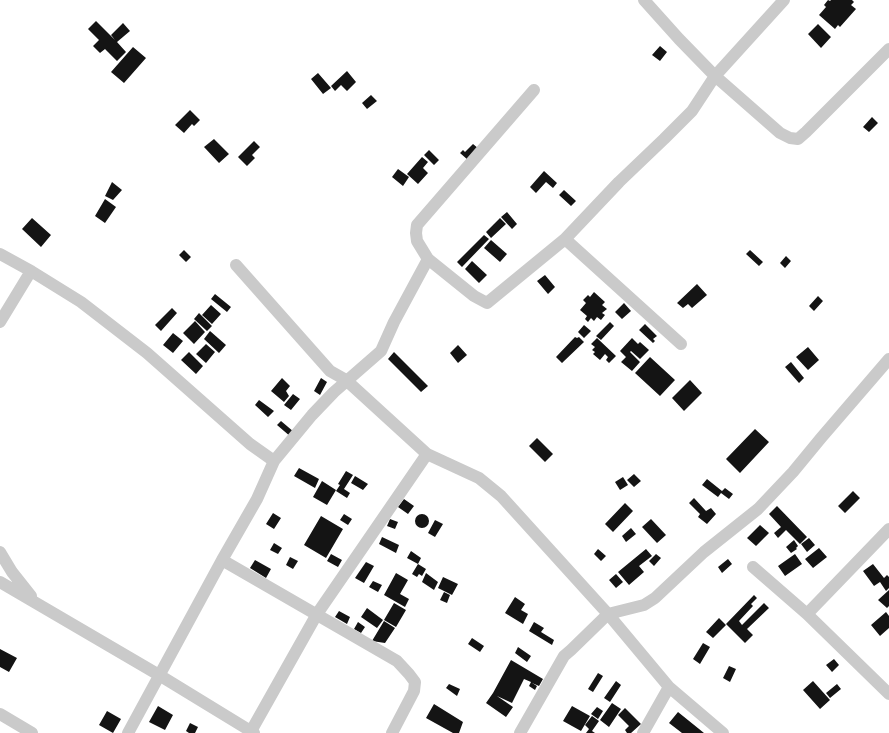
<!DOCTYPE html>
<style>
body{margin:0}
canvas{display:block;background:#fff}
</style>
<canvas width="889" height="733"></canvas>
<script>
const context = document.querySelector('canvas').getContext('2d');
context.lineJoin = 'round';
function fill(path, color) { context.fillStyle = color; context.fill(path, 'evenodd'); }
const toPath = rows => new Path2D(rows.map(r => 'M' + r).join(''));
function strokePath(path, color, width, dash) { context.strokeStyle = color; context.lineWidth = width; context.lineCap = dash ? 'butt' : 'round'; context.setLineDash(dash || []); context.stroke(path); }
fill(toPath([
 [828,0,830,1,831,0,852,0,854,2,851,5,856,9,840,27,838,25,835,29,819,15,826,7,824,5],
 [96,21,115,40,111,35,123,23,130,31,117,42,126,52,117,61,105,49,100,53,93,46,99,40,88,29],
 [818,24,831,37,821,48,808,34],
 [660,46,667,52,660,61,652,55],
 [133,47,146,58,124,83,111,72],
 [347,71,356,82,347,91,341,85,335,91,331,86],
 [318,73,331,88,323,94,311,79],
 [371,95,377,101,367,109,362,103],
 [190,110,200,120,194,126,192,124,184,133,175,125],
 [872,117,878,123,869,132,863,127],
 [214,139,229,154,219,163,204,147],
 [254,141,260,147,252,155,255,158,247,166,238,157],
 [473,144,479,149,468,160,460,153,463,150,465,152],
 [429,150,439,160,434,165,424,155],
 [422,157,428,162,423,168,428,173,418,184,407,174],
 [398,169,409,177,403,186,392,177],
 [544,171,557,183,553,188,546,182,536,193,530,187],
 [112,182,122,190,113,200,105,196],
 [564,190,576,201,571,206,559,195],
 [105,199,116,207,105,223,95,216],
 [507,212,517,224,512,229,501,217],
 [32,218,51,235,41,247,22,229],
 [500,218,506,224,491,238,486,232],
 [484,235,489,239,462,267,457,262],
 [491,240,507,254,500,262,484,248],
 [184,250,191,257,186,262,179,255],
 [750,250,763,262,759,266,746,254],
 [786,256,791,261,785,268,780,263],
 [472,261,487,275,479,283,465,269],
 [545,275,555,287,548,294,537,281],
 [697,284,707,295,692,308,688,304,683,308,677,303],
 [594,292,605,302,602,305,607,309,602,313,605,315,601,320,597,317,594,321,591,318,588,322,585,319,587,316,580,310,586,303,583,300,588,295,590,297],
 [215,294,231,307,227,312,211,299],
 [818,296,823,301,814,311,809,306],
 [624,303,631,311,622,319,615,312],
 [211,305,221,314,212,324,202,315],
 [172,308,177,313,161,331,155,325],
 [199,313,212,326,207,331,194,319],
 [195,321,205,332,194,344,183,333],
 [610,322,614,326,601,340,596,336],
 [645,324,657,336,653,339,655,341,653,343,639,330],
 [584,325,591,331,584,338,578,332],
 [210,331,226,345,219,353,204,339],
 [173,333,183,341,173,353,163,345],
 [575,337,577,338,579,337,584,342,562,363,556,357],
 [597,338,616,356,609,363,606,360,608,357,605,354,600,360,593,354,595,352,592,350,595,347,591,344],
 [632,338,638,344,640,342,649,350,640,359,631,351,630,352,640,362,632,371,621,362,626,357,620,351],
 [206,344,215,352,206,363,196,354],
 [458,345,467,355,458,363,450,353],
 [808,347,819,360,808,370,796,357],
 [189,352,203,366,196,374,181,360],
 [394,352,428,386,421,392,388,359],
 [650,357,675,380,660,396,635,373],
 [791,362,804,378,799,383,785,367],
 [282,378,290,386,286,391,289,396,284,402,271,391],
 [321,378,327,382,320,395,314,391],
 [690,380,702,393,684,411,672,398],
 [293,394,300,399,291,410,284,405],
 [259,400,274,411,268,417,255,405],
 [281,421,294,432,291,437,277,425],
 [755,429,769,442,740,473,726,459],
 [537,438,553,454,545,462,529,446],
 [299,468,319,479,315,488,294,476],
 [346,471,353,475,344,489,350,493,347,498,336,491,340,485,338,484],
 [634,474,641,481,634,487,627,480],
 [355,476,368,484,363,490,351,483],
 [623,477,628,485,620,490,615,482],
 [707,479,722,491,725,488,733,494,729,499,721,493,718,497,702,485],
 [322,481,336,490,327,505,313,497],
 [853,491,860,498,845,513,838,506],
 [694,498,706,511,711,508,716,514,707,524,698,517,700,514,689,503],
 [404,499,414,506,408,514,398,507],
 [625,503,633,511,613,532,605,524],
 [777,506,807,537,800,544,786,530,778,538,774,533,781,527,769,514],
 [273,513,281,518,274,529,266,524],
 [344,514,352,519,348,525,340,520],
 '415 521a7 7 0 1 1 14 0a7 7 0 1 1-14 0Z',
 [321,516,343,529,326,558,304,545],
 [390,519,398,522,395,529,387,526],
 [651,519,666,535,657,543,642,527],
 [435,520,443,524,435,537,428,533],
 [760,525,769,533,756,546,747,538],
 [631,528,636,534,626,542,622,536],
 [382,537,399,545,396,553,379,544],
 [809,538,815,545,807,552,801,544],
 [794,540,798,546,796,548,797,549,791,553,786,547],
 [274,543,282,548,278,554,270,550],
 [819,548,827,557,813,568,805,559],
 [598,549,606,556,601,561,594,554],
 [646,549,652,556,639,566,644,572,629,585,618,572],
 [411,551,421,558,418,564,407,558],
 [331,554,342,560,338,567,327,561],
 [656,554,661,558,654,566,649,561],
 [795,554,802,564,785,576,778,566],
 [290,557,298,561,293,569,286,565],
 [728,559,732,564,722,573,718,567],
 [255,560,271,569,266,578,250,568],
 [366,562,374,566,364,583,355,578],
 [418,564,426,569,422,576,419,574,417,577,412,574],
 [873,564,884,578,887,575,889,577,889,588,886,591,880,582,874,586,863,571],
 [396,573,408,580,400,594,409,599,405,607,384,595],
 [426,573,438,582,434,590,422,582],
 [616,574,623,582,616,588,609,580],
 [443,577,458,584,452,595,438,588],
 [373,581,382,585,378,592,369,587],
 [889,590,889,606,887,608,878,600],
 [444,592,450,595,447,603,440,600],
 [754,595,757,598,751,604,753,606,739,621,742,625,764,603,769,608,747,629,753,635,745,643,726,624],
 [515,597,525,604,521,610,528,614,523,624,505,613],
 [394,603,406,610,396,627,384,620],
 [367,608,383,620,377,628,361,617],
 [339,611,350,617,347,624,335,617],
 [886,612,889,616,889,628,880,636,871,625],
 [719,618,726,625,713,638,706,632],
 [384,621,395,628,385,643,372,641],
 [358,622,365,627,361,633,354,629],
 [534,622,544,628,541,632,554,640,552,645,529,631],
 [472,638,484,646,480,652,468,644],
 [703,643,710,647,700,664,693,659],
 [518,647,531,656,527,662,515,653],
 [0,649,17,658,9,672,0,667],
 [834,659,839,665,832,672,826,665],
 [511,660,543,679,539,686,532,683,537,686,535,690,529,686,531,682,524,679,512,703,497,696,513,707,506,717,486,703,493,693],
 [729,666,736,669,730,682,723,678],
 [598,673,603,676,593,692,588,689],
 [616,681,621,685,610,702,604,698],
 [813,681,830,700,820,709,803,690],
 [449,684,460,689,457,696,446,688],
 [837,684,841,689,830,698,826,693],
 [612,703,621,709,609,727,600,720],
 [434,704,463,722,459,733,453,733,426,718],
 [158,706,173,715,165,730,149,722],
 [572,706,590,716,581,731,563,721],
 [597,707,603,711,598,719,591,714],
 [625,708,641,724,631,733,627,733,625,730,629,726,618,715],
 [107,711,121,719,113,733,99,725],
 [678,712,704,733,682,733,669,723],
 [592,716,599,721,592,731,595,733,586,733,589,729,585,725],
 [190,723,198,727,195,733,189,733,186,731]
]), '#141414');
strokePath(toPath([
 [644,0,679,39,715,76,780,133,790,138,798,139,806,132,889,49],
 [534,90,417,225,416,233,417,241,428,259,474,296,487,303,565,239,619,182,664,139,692,111,715,76,784,0],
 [565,239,681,344],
 [0,254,31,271,81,302,147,353,250,444,274,461],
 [236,265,330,371,346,380,427,454,479,478,501,496,608,614,669,687,723,733],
 [0,322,31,271],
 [0,552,12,572,31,596],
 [222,560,397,661,409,674,415,682,414,691,392,733],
 [753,567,807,614,889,694],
 [0,582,159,675,254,733],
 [807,614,889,529],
 [0,714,32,733],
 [128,733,222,560,257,499,274,461,312,415,334,392,381,351,394,322,428,259],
 [250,733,317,614,427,454],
 [520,733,564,656,571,650,608,614,644,605,655,598,704,552,758,509,793,472,821,438,889,359],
 [643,733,669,687]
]), '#cacaca', 12);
</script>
